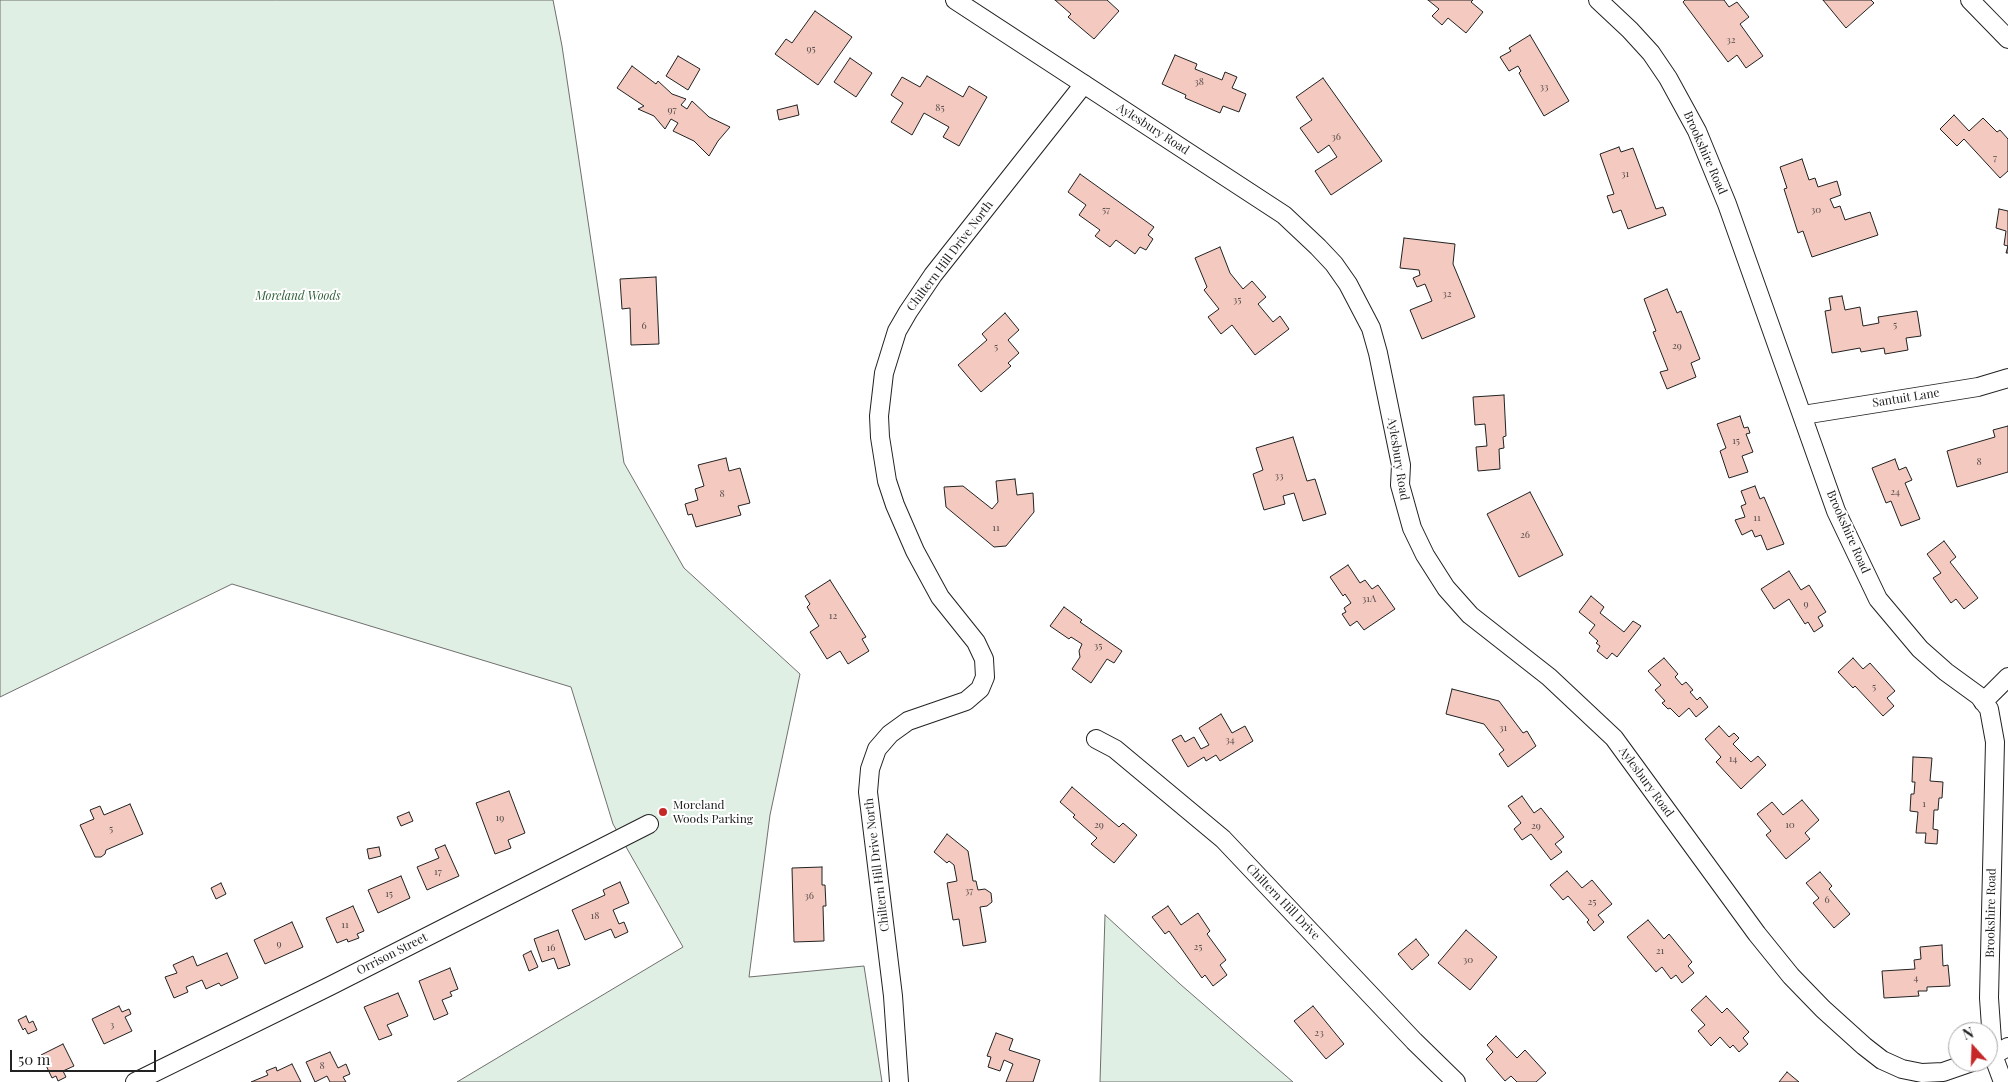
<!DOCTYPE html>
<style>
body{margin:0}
#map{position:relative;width:2008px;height:1082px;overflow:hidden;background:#fff;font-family:"Playfair Display",serif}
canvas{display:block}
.north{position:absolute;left:1948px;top:1022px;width:50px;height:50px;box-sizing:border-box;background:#fff;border:1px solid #a7a7a7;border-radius:50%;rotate:340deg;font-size:14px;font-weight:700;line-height:20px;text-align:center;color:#222}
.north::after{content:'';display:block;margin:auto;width:18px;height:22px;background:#c62828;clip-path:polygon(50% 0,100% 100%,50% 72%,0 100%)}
.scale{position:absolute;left:10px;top:1050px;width:146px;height:22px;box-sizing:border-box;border:2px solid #222;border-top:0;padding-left:6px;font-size:15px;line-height:18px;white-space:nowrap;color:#222;-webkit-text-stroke:4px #fff;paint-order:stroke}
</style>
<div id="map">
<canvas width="2008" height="1082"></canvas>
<div class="north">N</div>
<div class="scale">50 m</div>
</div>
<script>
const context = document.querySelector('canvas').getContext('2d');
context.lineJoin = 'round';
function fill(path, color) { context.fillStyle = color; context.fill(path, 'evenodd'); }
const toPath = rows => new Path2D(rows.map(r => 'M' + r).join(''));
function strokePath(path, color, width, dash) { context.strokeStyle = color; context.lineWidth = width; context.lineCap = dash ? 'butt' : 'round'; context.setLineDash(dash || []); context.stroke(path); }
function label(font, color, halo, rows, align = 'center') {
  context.font = font + ' "Playfair Display",serif'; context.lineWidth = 4; context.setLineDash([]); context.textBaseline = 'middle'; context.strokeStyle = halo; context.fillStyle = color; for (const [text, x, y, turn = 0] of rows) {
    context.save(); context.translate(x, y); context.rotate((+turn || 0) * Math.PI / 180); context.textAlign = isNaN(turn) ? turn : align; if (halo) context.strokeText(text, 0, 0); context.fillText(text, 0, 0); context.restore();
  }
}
const green = toPath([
 [0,0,553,0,562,46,624,463,684,568,800,674,770,815,749,977,864,966,882,1082,457,1082,683,947,613,824,571,687,232,584,0,697,0,0],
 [1105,915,1180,984,1293,1082,1100,1082,1105,915]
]);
fill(green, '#e0efe3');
strokePath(green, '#6f6f6f', 1);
const building = toPath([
 [1055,0,1107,0,1119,11,1094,39,1068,17,1071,14,1055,0],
 [1428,0,1473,0,1471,2,1483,12,1466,33,1448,18,1442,25,1432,16,1439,9,1428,0],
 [1685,0,1724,0,1729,7,1737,2,1749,17,1740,24,1763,56,1746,68,1737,55,1728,62,1683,2,1685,0],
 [1823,0,1871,0,1874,3,1846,28,1823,0],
 [815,11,852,37,818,85,775,54,786,39,792,43,815,11],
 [1530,35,1569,101,1544,116,1519,73,1521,71,1518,66,1509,71,1500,57,1511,51,1509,48,1530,35],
 [1175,55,1197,64,1195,69,1222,80,1225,72,1237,77,1232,88,1246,94,1239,112,1223,106,1220,113,1185,98,1186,95,1162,84,1175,55],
 [678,56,700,69,688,90,666,76,678,56],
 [850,58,872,73,856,97,834,82,850,58],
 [632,66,656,84,658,81,672,94,686,99,681,105,687,109,692,101,709,117,730,127,718,141,709,156,694,141,673,131,678,123,671,119,665,129,654,116,638,109,644,106,617,88,632,66],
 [927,76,963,97,969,86,987,97,959,146,943,137,949,127,924,113,912,135,891,122,903,103,891,95,902,77,920,87,927,76],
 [1323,78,1382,161,1331,195,1315,171,1337,157,1329,145,1318,153,1300,128,1312,120,1296,97,1323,78],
 [797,105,799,115,779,120,777,110,797,105],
 [1954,115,1969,131,1983,118,1997,132,2000,130,2008,139,2008,171,2000,178,1964,139,1957,146,1940,129,1954,115],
 [1619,147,1621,152,1633,148,1656,209,1663,207,1666,215,1628,229,1621,210,1613,213,1607,196,1614,194,1600,154,1619,147],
 [1802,159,1809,180,1815,178,1818,187,1837,181,1841,195,1830,199,1834,208,1840,206,1845,220,1870,212,1878,235,1812,257,1803,231,1798,233,1784,189,1787,188,1780,167,1802,159],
 [1080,174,1154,227,1148,235,1153,239,1146,250,1140,247,1135,254,1116,240,1110,247,1095,236,1100,230,1079,215,1086,205,1068,192,1080,174],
 [1999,209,2008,211,2008,253,2006,253,2008,246,2004,245,2006,231,1996,228,1999,209],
 [1404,238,1455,244,1453,264,1475,317,1422,339,1410,310,1432,301,1425,284,1417,287,1413,278,1420,275,1419,270,1400,268,1404,238],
 [1220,247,1230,273,1243,289,1252,281,1266,297,1258,304,1273,322,1280,316,1289,329,1255,355,1232,325,1221,334,1208,317,1219,309,1204,290,1207,287,1195,258,1220,247],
 [656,277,659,344,631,345,630,308,622,309,620,279,656,277],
 [1667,289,1677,313,1681,311,1700,359,1691,363,1696,377,1667,389,1660,372,1668,370,1653,332,1656,331,1644,299,1667,289],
 [1842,296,1845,310,1860,307,1863,326,1879,323,1878,317,1917,311,1921,336,1906,338,1908,350,1885,354,1884,348,1861,352,1860,348,1832,353,1825,311,1831,310,1829,298,1842,296],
 [1005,313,1019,330,1008,340,1019,353,1008,363,1011,366,981,392,958,365,987,340,982,334,1005,313],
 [1504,395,1506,436,1503,437,1504,448,1499,449,1500,469,1478,471,1476,447,1487,446,1485,424,1475,425,1473,397,1504,395],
 [1740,416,1744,428,1748,427,1750,433,1746,434,1753,452,1742,456,1748,472,1729,478,1720,451,1726,448,1717,424,1740,416],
 [2008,426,2008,472,1957,487,1947,451,1995,437,1993,430,2008,426],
 [1293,437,1307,481,1315,479,1326,514,1303,521,1294,493,1283,496,1285,504,1264,510,1253,474,1263,470,1256,448,1293,437],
 [726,458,729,471,740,468,750,503,738,506,741,515,696,527,692,514,688,515,685,504,698,500,695,489,704,486,698,465,726,458],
 [1895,459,1899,470,1906,467,1912,480,1905,483,1920,519,1901,526,1891,501,1886,503,1872,468,1895,459],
 [1015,479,1017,495,1033,493,1034,512,1006,546,994,547,946,507,944,487,963,486,992,509,998,502,996,481,1015,479],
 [1755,486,1760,499,1764,497,1784,544,1767,550,1761,535,1755,537,1752,530,1742,535,1735,520,1745,517,1741,506,1746,504,1741,491,1755,486],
 [1530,492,1563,555,1519,577,1487,514,1530,492],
 [1944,541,1956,557,1950,562,1978,598,1964,609,1956,599,1951,603,1933,578,1941,573,1927,554,1944,541],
 [1348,565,1360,583,1365,580,1372,589,1378,585,1395,609,1364,630,1357,621,1350,626,1342,614,1346,612,1344,608,1351,603,1345,594,1343,596,1330,577,1348,565],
 [1789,571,1801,590,1809,585,1826,612,1818,617,1823,626,1814,632,1808,622,1805,624,1789,599,1774,609,1761,589,1789,571],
 [830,580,866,637,862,639,869,651,848,664,840,651,827,659,810,632,819,626,807,607,810,604,805,596,830,580],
 [1591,596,1604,607,1600,613,1624,632,1633,621,1641,626,1617,657,1612,653,1607,659,1597,651,1600,646,1596,643,1598,641,1589,633,1595,625,1579,612,1591,596],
 [1064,607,1082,620,1080,622,1122,651,1114,663,1107,659,1091,683,1072,669,1080,657,1079,651,1082,644,1071,637,1069,639,1050,626,1064,607],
 [1664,658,1678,674,1675,677,1682,685,1686,682,1693,690,1690,692,1697,700,1700,697,1708,707,1696,717,1689,708,1679,717,1670,708,1668,709,1662,703,1665,701,1655,690,1661,685,1648,671,1664,658],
 [1853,658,1863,669,1870,663,1895,691,1887,698,1894,706,1883,716,1855,686,1853,688,1838,672,1853,658],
 [1452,689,1499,701,1523,733,1527,731,1536,746,1508,767,1499,754,1504,750,1484,724,1446,714,1452,689],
 [1221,714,1232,733,1245,726,1253,741,1220,761,1216,755,1206,761,1204,757,1188,767,1172,740,1181,735,1185,742,1194,737,1201,749,1209,745,1199,728,1221,714],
 [1719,726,1729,737,1734,733,1739,738,1733,744,1751,762,1758,756,1766,765,1741,789,1716,762,1721,757,1705,739,1719,726],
 [1913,757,1932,758,1930,781,1943,782,1942,798,1939,798,1938,810,1934,810,1933,829,1938,830,1937,844,1925,843,1926,833,1916,833,1918,812,1910,811,1911,794,1914,794,1915,782,1912,782,1913,757],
 [1072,787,1119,827,1123,823,1137,835,1114,863,1091,844,1097,838,1073,817,1075,815,1060,802,1072,787],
 [509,791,525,833,508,840,511,848,495,854,476,803,509,791],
 [1522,796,1534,813,1541,808,1564,837,1555,844,1562,852,1551,860,1531,834,1522,840,1514,829,1521,823,1508,806,1522,796],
 [1802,800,1819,820,1805,833,1810,839,1786,859,1766,835,1771,831,1757,814,1772,802,1783,815,1802,800],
 [130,804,143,834,106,850,105,854,101,857,95,857,80,825,94,819,90,810,100,806,104,815,130,804],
 [409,812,413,821,401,826,397,817,409,812],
 [947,834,968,851,973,881,976,881,978,890,985,889,991,893,992,902,987,906,980,907,986,942,963,946,959,919,953,920,947,883,957,881,954,865,949,861,947,863,934,852,947,834],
 [445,845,459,876,427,890,417,867,439,858,435,849,445,845],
 [379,847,381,856,369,859,367,849,379,847],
 [822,867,822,885,825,885,826,906,823,906,824,941,794,942,792,868,822,867],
 [1567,871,1582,888,1592,880,1612,904,1598,915,1604,922,1594,931,1587,922,1589,920,1568,896,1563,900,1550,885,1567,871],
 [1820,872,1832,886,1829,889,1850,914,1834,928,1813,903,1819,898,1806,883,1820,872],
 [401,876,410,898,378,913,368,890,401,876],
 [620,882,629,903,613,910,619,924,624,922,628,932,615,938,611,929,585,940,572,910,605,895,603,890,620,882],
 [221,883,226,894,216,899,211,888,221,883],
 [353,906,364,931,357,934,359,938,348,942,347,939,337,943,326,918,353,906],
 [1168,906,1181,925,1198,913,1210,931,1207,934,1226,960,1220,965,1227,975,1213,986,1205,975,1202,978,1169,931,1165,934,1152,917,1168,906],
 [1648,920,1664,939,1669,934,1692,962,1688,966,1694,973,1682,983,1676,975,1671,979,1662,967,1656,972,1627,937,1648,920],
 [292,922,303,947,265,964,254,940,292,922],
 [558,930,570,965,558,969,554,958,542,962,534,939,558,930],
 [1466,930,1497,957,1470,990,1438,963,1466,930],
 [1416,939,1429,955,1412,970,1398,954,1416,939],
 [1942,945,1943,966,1948,965,1950,986,1927,987,1927,991,1918,991,1919,996,1884,998,1882,971,1915,969,1914,960,1921,959,1920,947,1942,945],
 [531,951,538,967,529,971,523,955,531,951],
 [227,953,238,978,221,986,219,983,206,989,202,980,186,987,188,992,174,998,165,977,177,973,173,965,193,956,197,966,227,953],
 [450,968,458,989,450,992,452,996,442,1000,448,1014,434,1020,419,981,450,968],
 [398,993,408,1016,387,1025,392,1035,379,1040,364,1007,398,993],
 [1706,996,1722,1013,1727,1008,1749,1032,1743,1038,1748,1044,1739,1052,1733,1045,1730,1048,1720,1037,1711,1046,1698,1031,1705,1025,1691,1010,1706,996],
 [119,1006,122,1012,129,1009,131,1014,125,1017,132,1031,104,1044,92,1019,119,1006],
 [1313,1006,1344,1044,1326,1059,1294,1021,1313,1006],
 [26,1016,29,1023,33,1021,37,1030,28,1034,25,1028,23,1030,18,1020,26,1016],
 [996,1033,1013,1039,1009,1050,1040,1060,1033,1082,1006,1082,1013,1064,1004,1060,1000,1071,988,1067,991,1057,987,1056,996,1033],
 [1496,1036,1517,1058,1525,1050,1546,1073,1536,1082,1517,1082,1511,1076,1505,1081,1486,1059,1493,1052,1487,1045,1496,1036],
 [63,1044,74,1066,63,1071,66,1077,58,1081,56,1076,52,1078,41,1055,63,1044],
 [330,1052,338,1068,346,1064,350,1074,343,1077,346,1082,330,1082,327,1076,315,1082,306,1062,330,1052],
 [292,1064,301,1082,251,1082,268,1075,266,1071,276,1067,277,1071,292,1064],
 [1787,1072,1799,1082,1779,1082,1787,1072]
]);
fill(building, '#f3c9c0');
strokePath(building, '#222', 1);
const minor = toPath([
 [955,0,1284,215,1318,247,1334,264,1348,284,1371,328,1378,353,1401,465,1400,485,1412,528,1425,555,1446,588,1470,615,1549,677,1614,738,1757,934,1791,976,1823,1009,1864,1046,1882,1060,1902,1069,1922,1073,1943,1072,1972,1062],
 [1598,0,1630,30,1651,53,1668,78,1697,131,1727,204,1836,511,1878,599,1920,649,1946,672,1979,696,1989,709,1995,742,1989,998,1993,1055,2008,1047],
 [1970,0,2008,39],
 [1803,415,1978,387,2008,378],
 [1983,702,2008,677],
 [1096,739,1115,749,1223,839,1414,1041,1456,1082],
 [1988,1056,1993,1055,2003,1082],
 [135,1082,330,986,649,824],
 [899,1082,893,996,868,792,870,769,877,749,890,734,908,721,966,701,980,689,985,677,984,659,976,642,940,597,915,551,895,505,887,481,880,437,879,416,884,373,897,331,908,312,933,275,1084,84]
]);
strokePath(minor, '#222', 20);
strokePath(minor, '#fff', 18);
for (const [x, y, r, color] of [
 [663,812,5,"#c62828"]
]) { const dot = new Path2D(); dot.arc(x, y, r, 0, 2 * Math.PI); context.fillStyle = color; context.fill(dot); strokePath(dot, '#fff', 2); }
label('10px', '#564c4a', null, [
 ["32",1731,40],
 ["95",811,49],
 ["38",1199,82],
 ["33",1544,87],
 ["85",940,108],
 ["97",672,110],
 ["36",1336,137],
 ["7",1995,158],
 ["31",1625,174],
 ["57",1106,210],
 ["30",1816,210],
 ["32",1447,294],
 ["35",1237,300],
 ["5",1895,325],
 ["6",644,326],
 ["29",1677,346],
 ["5",996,347],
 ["15",1736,441],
 ["8",1979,462],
 ["33",1279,476],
 ["24",1895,492],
 ["8",722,494],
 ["11",1757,518],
 ["11",996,528],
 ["26",1525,535],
 ["31A",1369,599],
 ["9",1806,604],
 ["12",833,616],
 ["35",1098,646],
 ["5",1874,687],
 ["31",1503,728],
 ["34",1230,740],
 ["14",1733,759],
 ["1",1924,804],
 ["19",500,818],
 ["29",1099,825],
 ["10",1790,825],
 ["29",1536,826],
 ["5",111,829],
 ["17",438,872],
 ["37",969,891],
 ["15",389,894],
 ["36",809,896],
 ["6",1827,900],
 ["25",1592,902],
 ["18",595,916],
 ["11",345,925],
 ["9",279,944],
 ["25",1198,947],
 ["16",551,948],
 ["21",1660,951],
 ["30",1468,960],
 ["4",1916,978],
 ["3",112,1025],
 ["23",1319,1033],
 ["8",322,1066]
]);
label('12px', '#222', '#fff', [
 ["Aylesbury Road",1153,129,33],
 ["Brookshire Road",1705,153,66],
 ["Chiltern Hill Drive North",950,256,-53],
 ["Santuit Lane",1906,398,-9],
 ["Aylesbury Road",1398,459,81],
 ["Brookshire Road",1848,532,66],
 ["Aylesbury Road",1646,782,54],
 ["Chiltern Hill Drive North",877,865,-97],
 ["Chiltern Hill Drive",1283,902,46],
 ["Brookshire Road",1991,913,-89],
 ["Orrison Street",392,954,-27]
]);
label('italic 12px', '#2f5e38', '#fff', [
 ["Moreland Woods",298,296]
]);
label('12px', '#222', '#fff', [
 ["Moreland",673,805],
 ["Woods Parking",673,819]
], 'left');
</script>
